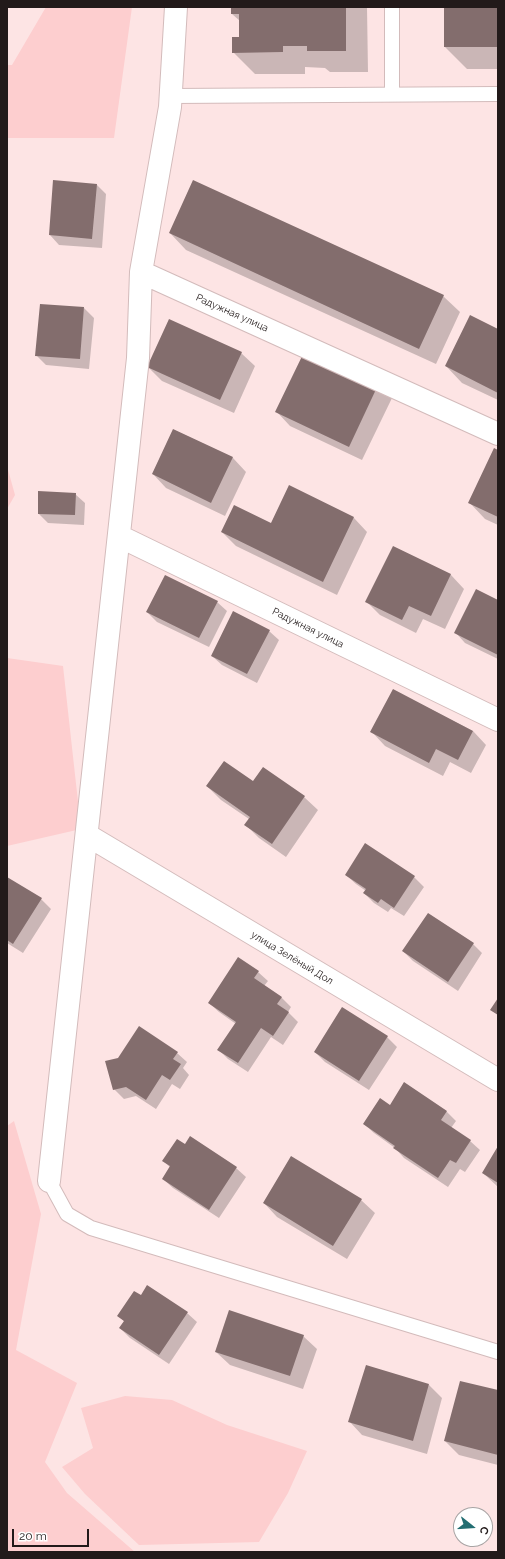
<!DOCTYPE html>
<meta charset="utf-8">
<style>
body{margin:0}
#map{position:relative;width:505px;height:1559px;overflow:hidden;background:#fde4e4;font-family:Raleway,sans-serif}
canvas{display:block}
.frame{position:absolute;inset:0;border:8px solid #221a1a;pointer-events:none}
.north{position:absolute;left:453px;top:1507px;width:40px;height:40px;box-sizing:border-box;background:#fff;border:1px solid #a7a3a3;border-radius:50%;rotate:107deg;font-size:11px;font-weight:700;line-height:16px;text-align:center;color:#221a1a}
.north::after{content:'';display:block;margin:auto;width:14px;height:18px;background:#236e72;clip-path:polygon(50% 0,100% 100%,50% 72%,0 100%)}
.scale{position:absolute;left:12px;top:1529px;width:77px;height:18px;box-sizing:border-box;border:2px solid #221a1a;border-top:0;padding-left:5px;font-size:12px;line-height:14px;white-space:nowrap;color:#221a1a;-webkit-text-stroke:3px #fff;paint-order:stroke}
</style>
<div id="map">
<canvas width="505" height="1559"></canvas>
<div class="frame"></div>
<div class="north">С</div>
<div class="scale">20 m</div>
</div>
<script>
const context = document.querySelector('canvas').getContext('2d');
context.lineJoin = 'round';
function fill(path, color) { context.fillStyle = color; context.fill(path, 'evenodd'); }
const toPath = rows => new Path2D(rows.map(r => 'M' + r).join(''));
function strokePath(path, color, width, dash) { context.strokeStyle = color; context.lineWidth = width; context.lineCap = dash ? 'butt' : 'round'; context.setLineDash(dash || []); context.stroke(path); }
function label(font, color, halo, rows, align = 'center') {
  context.font = font + ' Raleway,sans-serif'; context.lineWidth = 3; context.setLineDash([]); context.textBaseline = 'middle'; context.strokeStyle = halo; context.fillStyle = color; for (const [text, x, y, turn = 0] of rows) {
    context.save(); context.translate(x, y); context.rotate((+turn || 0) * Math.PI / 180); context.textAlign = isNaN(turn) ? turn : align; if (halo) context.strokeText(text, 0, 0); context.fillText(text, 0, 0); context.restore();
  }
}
fill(toPath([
 [46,7,132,7,114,138,7,138,7,65,12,65],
 [7,466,15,495,7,509],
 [7,658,63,666,81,829,7,846],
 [14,1121,41,1214,16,1350,77,1383,45,1462,67,1493,135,1552,7,1552,7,1126],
 [125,1396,172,1400,227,1425,307,1451,288,1493,259,1542,139,1545,85,1494,62,1467,93,1448,81,1408]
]), '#fdcecf');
fill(toPath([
 [232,7,367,7,368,72,330,72,325,68,305,67,305,74,255,74,233,52,240,38,240,21,232,14],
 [445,7,498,7,498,69,467,69,445,47],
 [97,185,106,194,102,248,59,245,50,235],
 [170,233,443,296,460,312,436,364,186,250],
 [84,308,94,318,89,369,46,365,36,355],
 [498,330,498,400,462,383,446,366],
 [306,349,392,398,362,460,290,426,277,412],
 [241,353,255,366,234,413,162,381,148,367],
 [174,430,233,458,246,472,225,516,166,488,153,474],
 [498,451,498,525,485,519,469,502],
 [289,487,354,518,367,532,337,595,236,546,222,532,271,524],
 [75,494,85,503,84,525,48,523,39,514],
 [394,547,451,575,464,589,445,629,423,619,416,633,380,615,367,602],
 [498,601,498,659,465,643,456,633],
 [217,602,227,611,209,647,157,622,147,612],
 [269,631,279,640,257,683,222,665,212,656],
 [393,690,473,731,486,745,471,773,450,762,443,776,385,746,372,732],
 [263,768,304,797,318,810,286,857,259,838,246,825,249,819,221,800,207,786,253,783],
 [365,844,414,877,424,887,404,916,391,908,388,912,374,903,364,893,366,891,356,884,346,875],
 [7,878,41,899,51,909,23,953,7,943],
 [473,944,482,953,458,991,413,961,403,951],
 [258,972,268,981,264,986,281,997,291,1007,288,1012,298,1022,283,1045,271,1037,248,1072,228,1059,219,1050,236,1024,219,1012,209,1003],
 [387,1037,397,1047,369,1090,325,1062,315,1052],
 [177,1053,187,1062,183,1068,189,1075,180,1089,172,1084,156,1109,136,1096,124,1099,114,1089],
 [405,1084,447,1112,456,1121,451,1128,470,1141,480,1150,465,1172,460,1169,448,1187,404,1158,395,1148,374,1133,364,1124,390,1106],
 [185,1145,236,1168,246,1177,219,1218,173,1188,163,1179,171,1168,163,1161],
 [498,1148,498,1187,483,1173],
 [361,1200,375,1213,347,1259,277,1217,264,1203],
 [142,1297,187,1313,197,1322,169,1364,130,1338,120,1328,125,1322,119,1316],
 [303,1336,317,1349,303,1389,230,1365,216,1352],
 [429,1385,442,1398,427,1454,362,1435,349,1421],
 [498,1391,498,1465,459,1455,445,1441]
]), '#0003');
fill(toPath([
 [231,7,346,7,346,51,307,51,307,46,283,46,283,52,232,53,232,37,239,37,239,14,231,14],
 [444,7,498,7,498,47,444,47],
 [53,180,97,184,92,239,49,235],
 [193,180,444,295,419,349,169,233],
 [40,304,84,307,80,359,35,356],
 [470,315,498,329,498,393,445,366],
 [169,319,242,352,220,400,147,367],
 [306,348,379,383,349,447,275,412],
 [173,429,233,457,211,503,152,474],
 [494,448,498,450,498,517,468,503],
 [289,485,354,517,323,582,221,532,234,505,271,523],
 [38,491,76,493,75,515,38,514],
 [393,546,451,574,431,616,409,606,402,620,365,602],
 [165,575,218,601,199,638,146,612],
 [476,589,498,600,498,655,454,633],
 [233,611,270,630,247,674,211,656],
 [393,689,473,731,458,760,436,749,429,763,370,732],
 [224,761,253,781,263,767,305,796,272,844,244,825,250,817,206,786],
 [365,843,415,876,394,908,381,899,378,903,363,893,366,889,345,875],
 [7,877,42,898,13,944,7,940],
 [428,913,474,943,448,982,402,951],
 [238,957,259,971,254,978,282,997,277,1004,289,1012,273,1036,261,1028,238,1063,217,1050,236,1022,208,1003],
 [498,998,498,1015,490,1010],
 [342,1007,388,1036,359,1081,314,1052],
 [139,1026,178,1052,173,1059,181,1064,170,1080,162,1075,146,1100,126,1087,113,1090,105,1061,118,1058],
 [404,1082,447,1111,441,1120,471,1140,456,1163,450,1160,438,1178,393,1148,395,1146,363,1124,380,1098,390,1105],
 [190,1136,237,1167,209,1210,162,1179,170,1166,162,1161,177,1139,185,1144],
 [498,1146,498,1183,482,1173],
 [291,1156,362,1199,333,1246,263,1203],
 [147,1285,188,1312,159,1355,119,1328,124,1321,117,1316,134,1291,141,1295],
 [229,1310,304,1335,290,1376,215,1352],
 [366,1365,429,1384,413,1441,348,1422],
 [460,1381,498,1390,498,1455,444,1441]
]), '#836d6d');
const lane = toPath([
 [392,7,392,94],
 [171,96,498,94],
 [49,1181,67,1214,91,1228,498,1352]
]);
const street = toPath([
 [141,272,498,434],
 [119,536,498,720],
 [87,835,498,1080],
 [49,1181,138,358,141,272,170,107,176,7]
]);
strokePath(lane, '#d3bbbb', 16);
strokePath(street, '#d3bbbb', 24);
strokePath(lane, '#fff', 14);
strokePath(street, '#fff', 22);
label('10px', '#221a1a', '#fff', [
 ["Радужная улица",232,313,24],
 ["Радужная улица",308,628,26],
 ["улица Зелёный Дол",292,958,31]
]);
</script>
